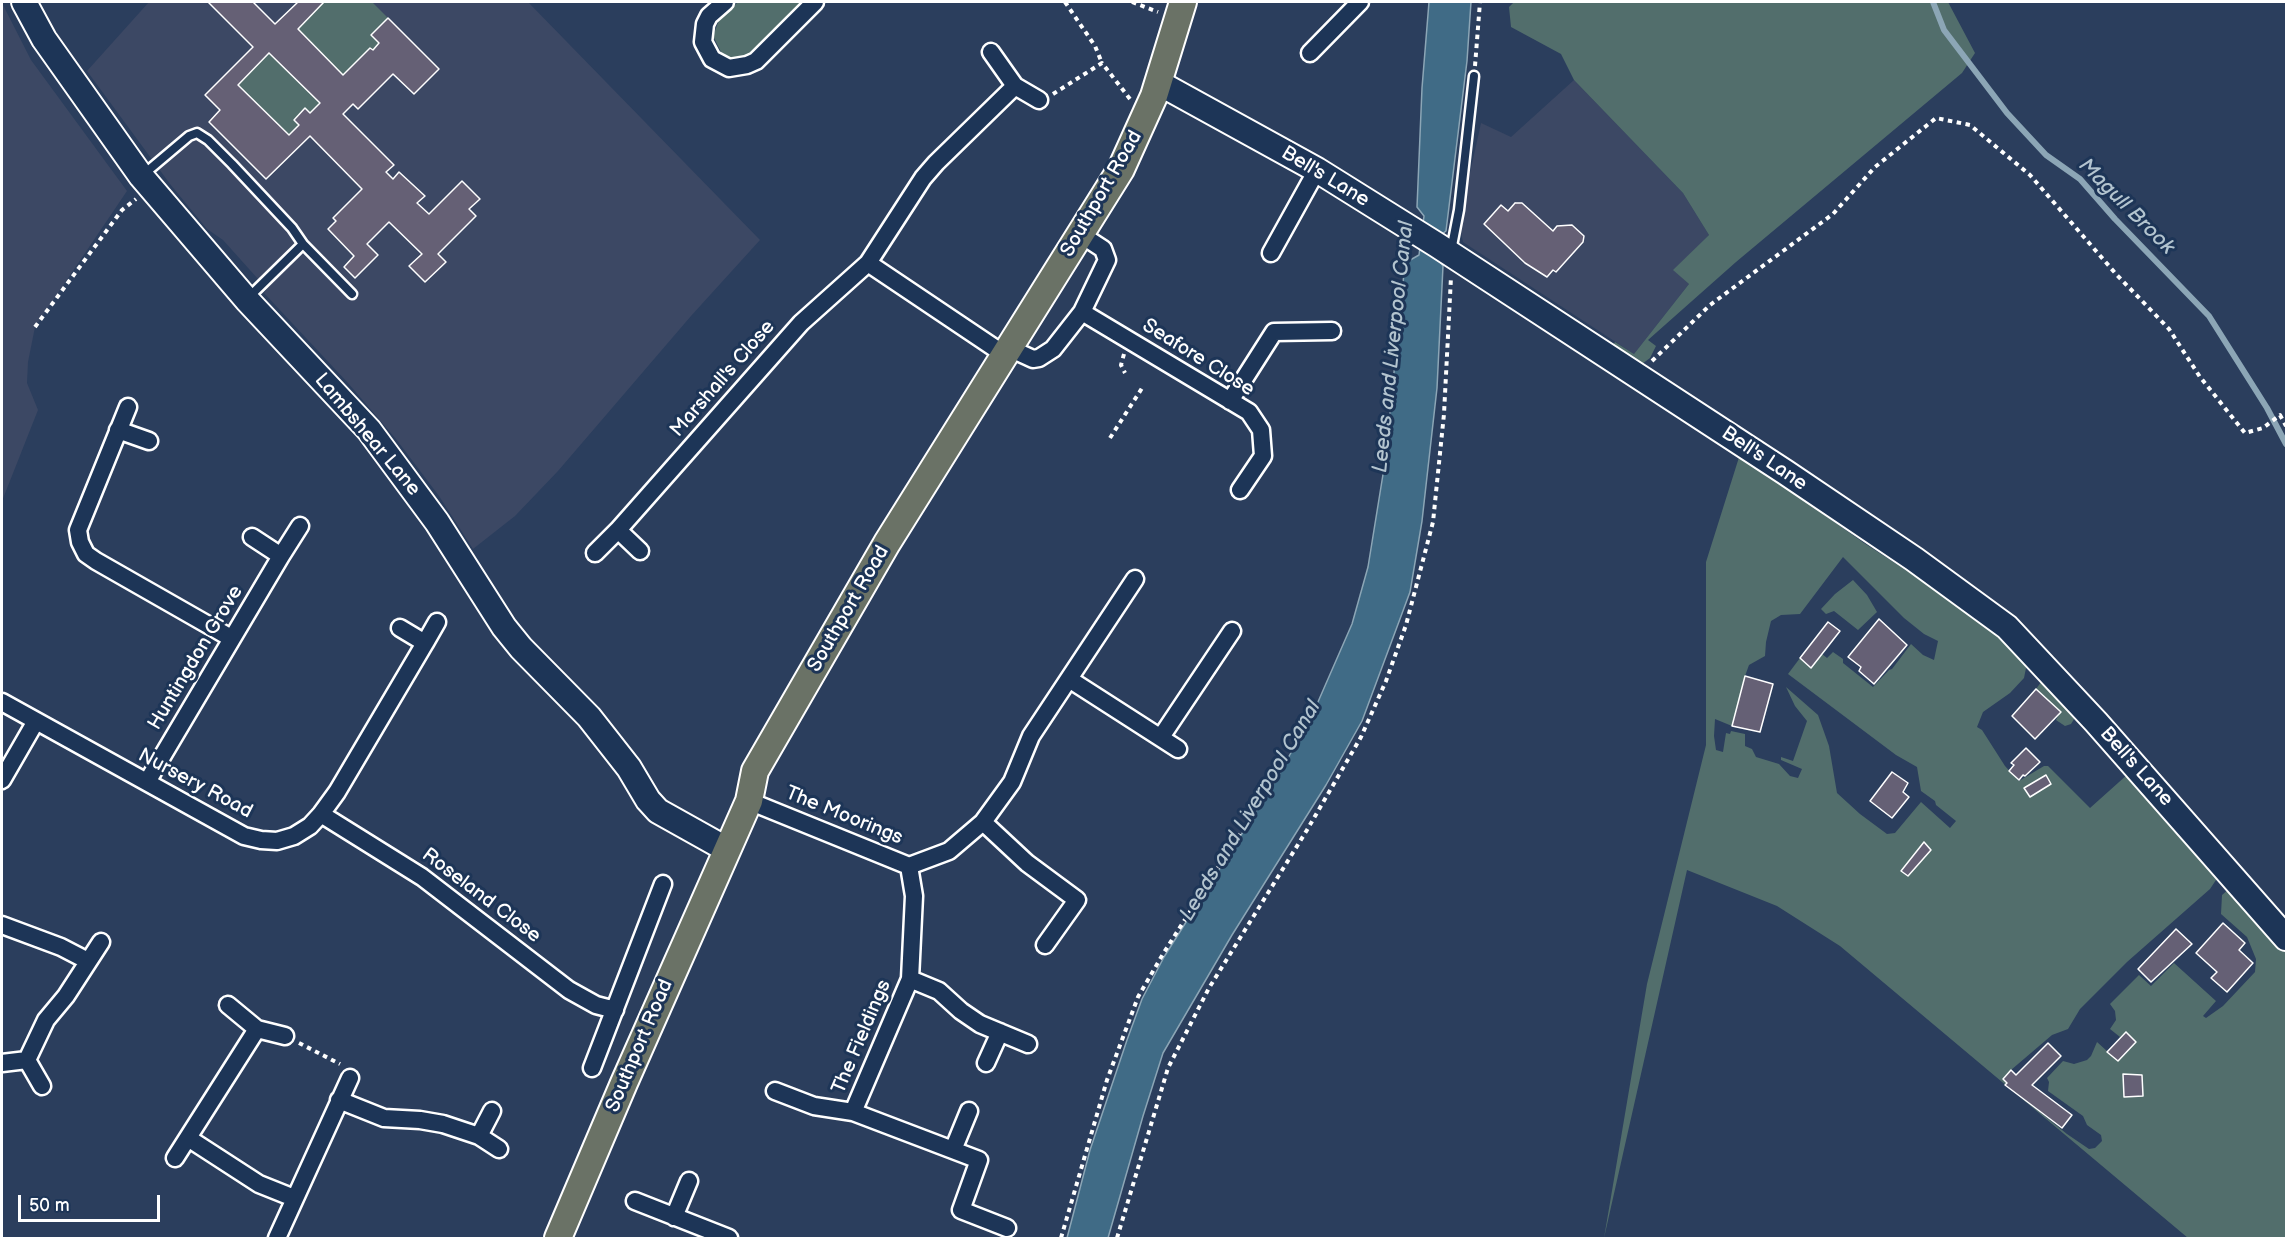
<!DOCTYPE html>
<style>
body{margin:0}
#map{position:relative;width:2288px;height:1240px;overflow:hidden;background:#2b3e5d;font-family:"Balsamiq Sans",sans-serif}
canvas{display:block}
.frame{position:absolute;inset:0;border:3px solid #fff;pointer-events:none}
.scale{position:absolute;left:18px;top:1195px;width:142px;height:27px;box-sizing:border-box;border:3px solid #fff;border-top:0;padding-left:8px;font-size:18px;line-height:21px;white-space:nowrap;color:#fff;-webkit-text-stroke:4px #1d3557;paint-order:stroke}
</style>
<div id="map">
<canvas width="2288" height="1240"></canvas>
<div class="frame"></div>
<div class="scale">50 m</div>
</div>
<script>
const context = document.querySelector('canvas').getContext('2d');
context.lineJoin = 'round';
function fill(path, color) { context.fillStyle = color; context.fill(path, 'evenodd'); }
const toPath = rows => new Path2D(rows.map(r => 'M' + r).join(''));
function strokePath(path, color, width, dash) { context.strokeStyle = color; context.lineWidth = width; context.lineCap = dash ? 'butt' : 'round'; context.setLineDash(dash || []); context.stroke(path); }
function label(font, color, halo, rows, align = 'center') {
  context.font = font + ' "Balsamiq Sans",sans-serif'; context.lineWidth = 6; context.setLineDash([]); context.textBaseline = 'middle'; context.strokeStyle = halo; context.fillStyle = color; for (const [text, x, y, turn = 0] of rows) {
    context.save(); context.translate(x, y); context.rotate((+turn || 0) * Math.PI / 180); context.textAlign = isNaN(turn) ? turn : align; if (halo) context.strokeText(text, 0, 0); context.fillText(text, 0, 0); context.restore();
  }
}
fill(toPath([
 [149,2,528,2,760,240,691,316,558,471,515,516,473,549,439,496,396,439,348,383,264,293,267,289,223,240,207,229,170,184,87,71],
 [2,3,31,60,127,191,35,327,28,362,27,383,38,410,2,501],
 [1574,80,1683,193,1709,235,1674,270,1689,284,1634,354,1463,242,1459,223,1481,123,1511,137]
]), '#3c4864');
fill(toPath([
 [324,2,372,2,388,18,371,35,379,43,373,50,370,48,343,75,298,29],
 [738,2,804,2,752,53,738,59,731,58,721,52,713,36,719,20],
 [1514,2,1948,2,1975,53,1962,73,1736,262,1648,340,1656,346,1650,358,1642,364,1628,360,1612,347,1615,342,1634,354,1689,284,1673,270,1709,235,1683,193,1574,80,1561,54,1511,27,1509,7],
 [269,53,320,103,310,113,305,109,294,120,299,125,289,135,238,85],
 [1741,451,1771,477,1864,543,1969,611,2008,642,2022,657,2026,668,2024,678,2010,693,1983,712,1977,727,1982,730,2005,766,2019,781,2044,766,2048,766,2090,808,2128,774,2218,877,2210,889,2127,962,2080,1009,2068,1029,2052,1035,2011,1070,2003,1079,2007,1083,2006,1085,2067,1134,2089,1149,2095,1148,2102,1141,2101,1135,2087,1125,2083,1116,2048,1091,2049,1082,2047,1078,2063,1061,2074,1064,2087,1060,2091,1056,2097,1042,2118,1061,2136,1042,2126,1032,2120,1037,2110,1029,2116,1020,2115,1011,2110,1004,2139,975,2151,986,2174,963,2216,1001,2203,1016,2206,1018,2223,1006,2255,972,2256,959,2247,937,2221,914,2222,895,2229,889,2285,949,2286,952,2286,1238,2188,1238,1840,946,1777,906,1687,870,1604,1238,1647,984,1706,745,1706,562],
 [1843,557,1904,618,1924,634,1938,641,1934,660,1923,655,1911,644,1892,669,1889,670,1873,687,1843,663,1843,659,1833,652,1827,658,1822,654,1811,668,1800,658,1788,674,1896,755,1917,767,1921,791,1935,801,1936,805,1956,821,1950,828,1921,802,1895,833,1887,834,1860,814,1837,793,1829,746,1818,715,1786,687,1795,706,1807,721,1793,761,1781,757,1781,760,1802,769,1798,778,1790,776,1779,764,1756,757,1752,749,1745,746,1745,734,1731,731,1730,734,1726,733,1723,752,1716,750,1714,736,1715,719,1732,726,1745,676,1749,665,1765,656,1766,642,1771,621,1781,615,1800,614],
 [2123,1075,2142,1075,2143,1096,2124,1096],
 [1853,580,1867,595,1877,612,1858,630,1834,611,1826,614,1821,609,1835,594],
 [2044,678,2076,716,2071,724,2065,726,2056,720,2060,712,2036,689]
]), '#526e6c');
const water = toPath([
 [1429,2,1471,2,1467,61,1446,231,1436,239,1433,250,1443,266,1437,388,1422,521,1410,592,1362,721,1326,785,1232,935,1163,1053,1143,1116,1108,1238,1067,1238,1090,1150,1127,1040,1142,999,1164,957,1277,778,1314,711,1352,624,1368,567,1385,462,1405,263,1419,255,1424,216,1417,207,1422,88,1429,2]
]);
fill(water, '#406b86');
strokePath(water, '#8ca6b6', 1.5);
strokePath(toPath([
 [1933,2,1944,30,2007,113,2046,155,2080,179,2115,219,2209,316,2267,408,2286,444]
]), '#8ca6b6', 6);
const building = toPath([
 [208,2,253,2,275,24,298,2,324,2,298,29,343,75,370,48,373,50,379,43,371,35,388,18,439,69,414,94,393,74,358,109,353,104,343,114,394,165,386,172,393,179,399,172,425,196,417,203,429,214,462,181,480,199,469,209,476,216,438,254,446,262,425,282,409,266,422,254,389,222,367,244,378,255,355,278,344,267,354,256,328,229,336,221,333,218,362,189,310,136,266,179,209,122,220,110,205,95,253,47,208,2],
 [269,53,320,103,310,113,305,108,294,120,299,125,289,135,238,85,269,53],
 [1515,203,1522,203,1553,231,1557,226,1572,225,1584,236,1583,242,1556,272,1553,270,1547,277,1525,263,1484,224,1501,205,1508,211,1515,203],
 [1879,619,1907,645,1874,684,1859,671,1861,667,1848,657,1879,619],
 [1828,622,1840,631,1811,668,1800,658,1828,622],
 [1745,676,1773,684,1760,732,1732,726,1745,676],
 [2036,689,2061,712,2035,739,2012,716,2036,689],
 [2026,748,2040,762,2025,776,2023,775,2019,780,2009,771,2014,765,2011,763,2026,748],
 [1892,772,1908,783,1903,792,1909,797,1892,818,1870,801,1892,772],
 [2046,775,2051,784,2030,797,2024,788,2046,775],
 [1924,842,1931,850,1908,876,1901,871,1924,842],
 [2223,923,2245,943,2239,950,2253,963,2227,992,2211,978,2217,972,2196,953,2223,923],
 [2176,929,2192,944,2151,982,2138,969,2176,929],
 [2126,1032,2136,1042,2118,1061,2107,1052,2126,1032],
 [2048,1043,2061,1056,2032,1085,2072,1115,2062,1128,2005,1085,2007,1083,2003,1079,2011,1070,2016,1075,2048,1043],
 [2123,1074,2142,1075,2143,1096,2124,1097,2123,1074]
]);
fill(building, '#656075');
strokePath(building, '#fff', 1.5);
const lane = toPath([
 [144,174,189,136,197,133,208,140,232,164,292,228,303,244,248,298],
 [303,244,352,294],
 [1451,251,1459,210,1474,76]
]);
const street = toPath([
 [725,2,709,16,705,24,703,42,712,59,729,68,747,65,756,61,815,2],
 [991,52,1015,86,1039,100],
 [1310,53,1360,2],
 [1271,253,1317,170],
 [868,263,1005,355],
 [1082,312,1249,412,1261,430,1263,456,1240,490],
 [1009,348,1033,359,1039,358,1053,349,1082,312,1107,260,1103,249,1080,234],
 [1230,401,1274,332,1332,331],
 [128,407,78,530,80,542,86,554,96,561,231,638],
 [118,430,149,441],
 [618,530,801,323,868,263,923,178,936,163,1015,86],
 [252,537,281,556,300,526],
 [595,553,618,530,640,551],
 [400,628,425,643,437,622],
 [1069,679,1178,749],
 [2,702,244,836,261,840,277,841,294,836,310,826,321,814,337,792,425,643],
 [1161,737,1232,631],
 [2,780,36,721],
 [147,782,281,556],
 [749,801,909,866,949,851,983,822,1012,782,1031,736,1135,579],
 [321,814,422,877,569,990,596,1005,615,1010],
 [983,822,1027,863,1077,900,1045,945],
 [2,925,61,947,88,961],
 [910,979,939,991,961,1011,980,1024,1028,1044],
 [228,1005,257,1029,285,1036],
 [27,1060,46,1020,66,996,101,942],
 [2,1063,27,1060,42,1086],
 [986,1063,1000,1032],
 [592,1068,663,884],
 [775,1091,814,1106,853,1112,979,1160,961,1210,1007,1228],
 [339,1100,384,1118,420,1120,443,1124,479,1136],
 [492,1111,479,1136,499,1149],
 [853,1112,910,979,914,896,909,866],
 [188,1138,259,1184,294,1198],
 [953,1150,969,1111],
 [175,1158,257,1029],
 [635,1201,729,1238],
 [674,1217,689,1181],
 [277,1238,350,1078]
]);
const secondary = toPath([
 [24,2,44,39,141,176,247,300,369,430,437,522,504,627,521,648,589,717,629,768,648,800,658,811,726,849],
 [1159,83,1317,170,1437,245,1785,472,1914,559,2007,627,2096,722,2286,938]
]);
const primary = toPath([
 [558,1238,624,1083,749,801,755,771,887,543,1121,169,1154,96,1183,2]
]);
strokePath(lane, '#fff', 13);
strokePath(street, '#fff', 21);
strokePath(secondary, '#fff', 28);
strokePath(primary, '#fff', 30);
strokePath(toPath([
 [1065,2,1095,46,1102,63],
 [1132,2,1158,12],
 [1475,66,1480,2],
 [1053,94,1102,63,1130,99],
 [35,327,122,210,136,199],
 [1124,354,1121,365,1125,373],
 [1652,361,1710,305,1833,214,1875,167,1936,118,1970,125,2030,175,2116,274,2169,329,2200,377,2245,433,2263,428,2280,415,2286,426],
 [1110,438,1144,385],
 [299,1043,340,1064],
 [1061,1238,1107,1080,1138,997,1163,954,1244,827],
 [1117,1238,1168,1068,1209,988,1307,830,1361,737,1386,681,1406,625,1433,522,1444,414,1451,277]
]), '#fff', 4, [4.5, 4.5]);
strokePath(lane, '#1d3557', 8);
strokePath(street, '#1d3557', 16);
strokePath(secondary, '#1d3557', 24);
strokePath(primary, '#6a7266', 26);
label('20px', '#fff', '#1d3557', [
 ["Bell's Lane",1325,177,31],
 ["Southport Road",1102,194,-60],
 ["Seafore Close",1198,358,32],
 ["Marshall's Close",723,379,-49],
 ["Lambshear Lane",367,435,50],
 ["Bell's Lane",1764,459,34],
 ["Southport Road",849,609,-60],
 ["Huntingdon Grove",196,658,-59],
 ["Bell's Lane",2136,767,48],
 ["Nursery Road",195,784,28],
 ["The Moorings",844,816,22],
 ["Roseland Close",481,896,37],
 ["The Fieldings",862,1037,-67],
 ["Southport Road",640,1046,-67]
]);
label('italic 21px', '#b3c4cf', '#1d3557', [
 ["Magull Brook",2126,207,45],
 ["Leeds and Liverpool Canal",1394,347,-84],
 ["Leeds and Liverpool Canal",1251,811,-59]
]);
</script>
